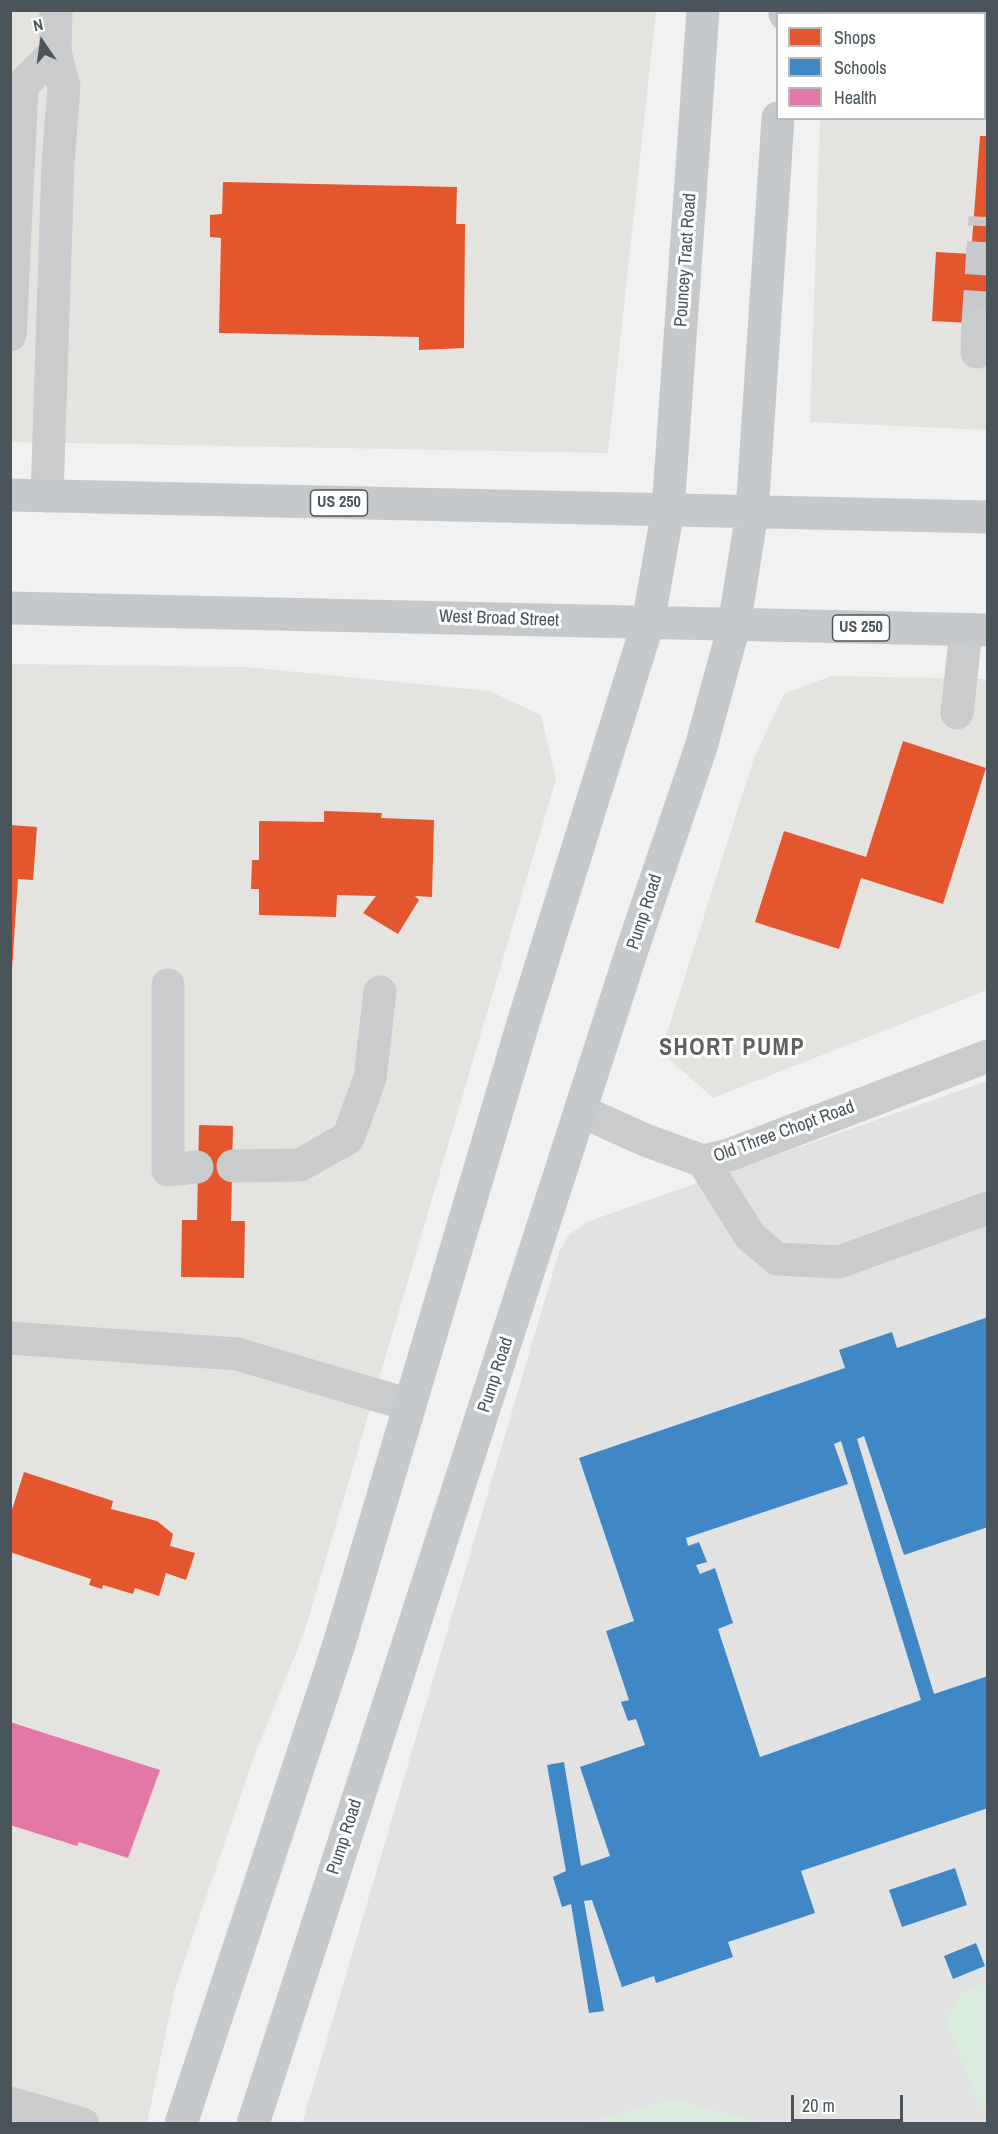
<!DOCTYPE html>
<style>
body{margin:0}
#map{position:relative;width:998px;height:2134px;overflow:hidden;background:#f1f1f1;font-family:"Archivo Narrow",sans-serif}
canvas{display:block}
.frame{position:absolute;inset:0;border:12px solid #4a555b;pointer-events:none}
.legend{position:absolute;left:776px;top:12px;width:210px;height:108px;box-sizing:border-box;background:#fff;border:2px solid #b7bbbd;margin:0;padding:8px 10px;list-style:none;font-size:18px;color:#4a555b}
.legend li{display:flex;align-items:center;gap:12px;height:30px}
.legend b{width:30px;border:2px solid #b7bbbd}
.north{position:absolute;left:12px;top:12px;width:60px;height:60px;-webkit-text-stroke:4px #fff;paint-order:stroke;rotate:347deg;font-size:16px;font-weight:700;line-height:24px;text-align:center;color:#4a555b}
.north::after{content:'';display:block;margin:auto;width:21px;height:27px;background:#4a555b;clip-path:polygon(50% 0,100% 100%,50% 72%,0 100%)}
.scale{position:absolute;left:791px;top:2095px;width:112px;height:27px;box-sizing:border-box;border:3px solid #4a555b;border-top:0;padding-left:8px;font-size:18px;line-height:21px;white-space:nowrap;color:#4a555b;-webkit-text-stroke:4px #fff;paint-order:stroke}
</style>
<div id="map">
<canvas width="998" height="2134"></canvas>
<div class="frame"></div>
<ul class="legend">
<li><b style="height:16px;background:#e4572e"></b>Shops</li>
<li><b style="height:16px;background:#3f88c5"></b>Schools</li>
<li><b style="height:16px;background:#e377a8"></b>Health</li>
</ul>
<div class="north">N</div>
<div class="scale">20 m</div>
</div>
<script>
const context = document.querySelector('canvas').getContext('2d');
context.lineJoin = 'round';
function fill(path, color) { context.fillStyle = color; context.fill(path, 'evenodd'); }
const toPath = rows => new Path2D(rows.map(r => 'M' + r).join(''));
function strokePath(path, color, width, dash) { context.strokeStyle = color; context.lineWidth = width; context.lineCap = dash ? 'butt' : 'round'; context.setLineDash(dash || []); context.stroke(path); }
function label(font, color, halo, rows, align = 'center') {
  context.font = font + ' "Archivo Narrow",sans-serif'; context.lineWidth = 6; context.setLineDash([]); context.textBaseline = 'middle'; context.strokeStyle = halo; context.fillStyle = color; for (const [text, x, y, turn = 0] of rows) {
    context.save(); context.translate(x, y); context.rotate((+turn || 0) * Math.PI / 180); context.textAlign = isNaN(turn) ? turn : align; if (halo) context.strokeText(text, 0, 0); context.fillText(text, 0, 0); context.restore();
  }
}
fill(toPath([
 [11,11,656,11,608,453,11,442],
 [823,11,987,11,987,430,810,422,820,119,984,118,984,14,823,14],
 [11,664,246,667,489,691,541,715,556,779,304,1633,253,1759,175,1989,147,2123,11,2124],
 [831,676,987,679,987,990,713,1098,661,1052,754,758,784,694]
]), '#e5e3df');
fill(toPath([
 [987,1081,987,2123,760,2123,673,2100,584,2123,302,2124,559,1252,569,1235,587,1222,612,1213]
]), '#e3e2e2');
fill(toPath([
 [987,1983,987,2106,981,2109,946,2020,961,1993],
 [673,2100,760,2123,584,2123]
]), '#d8edde');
fill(toPath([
 [980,136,988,136,988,324,932,321,936,252,971,254],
 [223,182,457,187,456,224,465,224,464,348,419,350,419,337,219,333,221,238,210,237,210,215,222,214],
 [903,741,986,768,943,904,861,878,839,949,755,922,784,831,866,857],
 [324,811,382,813,381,818,434,820,432,897,415,896,419,900,398,934,363,913,376,896,337,895,336,917,259,915,259,889,251,889,252,860,259,860,259,821,324,822],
 [10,825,37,827,33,880,18,879,12,970],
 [199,1125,233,1126,231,1221,245,1221,244,1278,181,1277,182,1220,197,1220],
 [24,1472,113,1501,111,1509,157,1521,173,1534,170,1546,195,1553,186,1580,166,1573,159,1596,135,1588,133,1594,103,1585,102,1589,89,1585,91,1579,10,1552,10,1516]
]), '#e4572e');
fill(toPath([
 [988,1317,988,1527,904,1555,864,1436,857,1439,934,1694,988,1676,988,1808,801,1871,815,1913,728,1942,733,1957,656,1983,654,1976,622,1987,592,1900,584,1901,604,2011,589,2013,571,1904,562,1907,553,1877,566,1871,547,1765,564,1762,581,1866,610,1856,580,1767,645,1745,636,1719,628,1721,621,1702,629,1700,606,1631,634,1621,579,1458,845,1368,839,1350,892,1332,897,1348],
 [841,1441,921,1700,760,1757,718,1629,733,1623,715,1568,700,1574,696,1565,707,1562,699,1542,688,1546,686,1538,848,1484,834,1444],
 [955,1868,967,1905,902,1927,889,1890],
 [976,1943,985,1966,953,1979,944,1956]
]), '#3f88c5');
fill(toPath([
 [10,1722,160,1770,128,1858,79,1842,77,1846,10,1825]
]), '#e377a8');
strokePath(toPath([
 [978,324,985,217]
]), '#c7cacc', 33, [33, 16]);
strokePath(toPath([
 [10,335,22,86,55,52],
 [977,352,978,324],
 [47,496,58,163,64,87,55,52,56,10],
 [957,713,966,630],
 [168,985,168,1170,197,1167],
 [581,1111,645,1140,703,1161,729,1155,988,1056],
 [703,1161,750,1236,777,1259,839,1262,988,1208],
 [233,1166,300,1165,348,1138,370,1078,380,992],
 [10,1338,237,1354,410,1405],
 [10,2103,83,2124]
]), '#c9cbcc', 33);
strokePath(toPath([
 [785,14,785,10],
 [10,495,988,517],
 [10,608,988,630],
 [181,2124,340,1641,524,1020,648,623,668,510,703,10],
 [253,2124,634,944,701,747,734,626,752,513,778,118]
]), '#c6c9cc', 33);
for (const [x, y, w] of [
 [339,503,57],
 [861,628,57]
]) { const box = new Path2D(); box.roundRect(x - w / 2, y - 13, w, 26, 4.5); context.fillStyle = '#fff'; context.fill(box); strokePath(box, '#4a555b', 1.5); }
label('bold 16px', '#4a555b', null, [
 ["US 250",339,503],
 ["US 250",861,628]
]);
label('18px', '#4a555b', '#fff', [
 ["Pouncey Tract Road",686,260,-86],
 ["West Broad Street",499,619,2],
 ["Pump Road",645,912,-72],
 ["Old Three Chopt Road",784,1132,-20],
 ["Pump Road",496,1375,-72],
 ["Pump Road",345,1837,-72]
]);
context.letterSpacing = '1.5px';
label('bold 24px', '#5d6164', '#fff', [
 ["SHORT PUMP",732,1049]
]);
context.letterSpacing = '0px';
</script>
